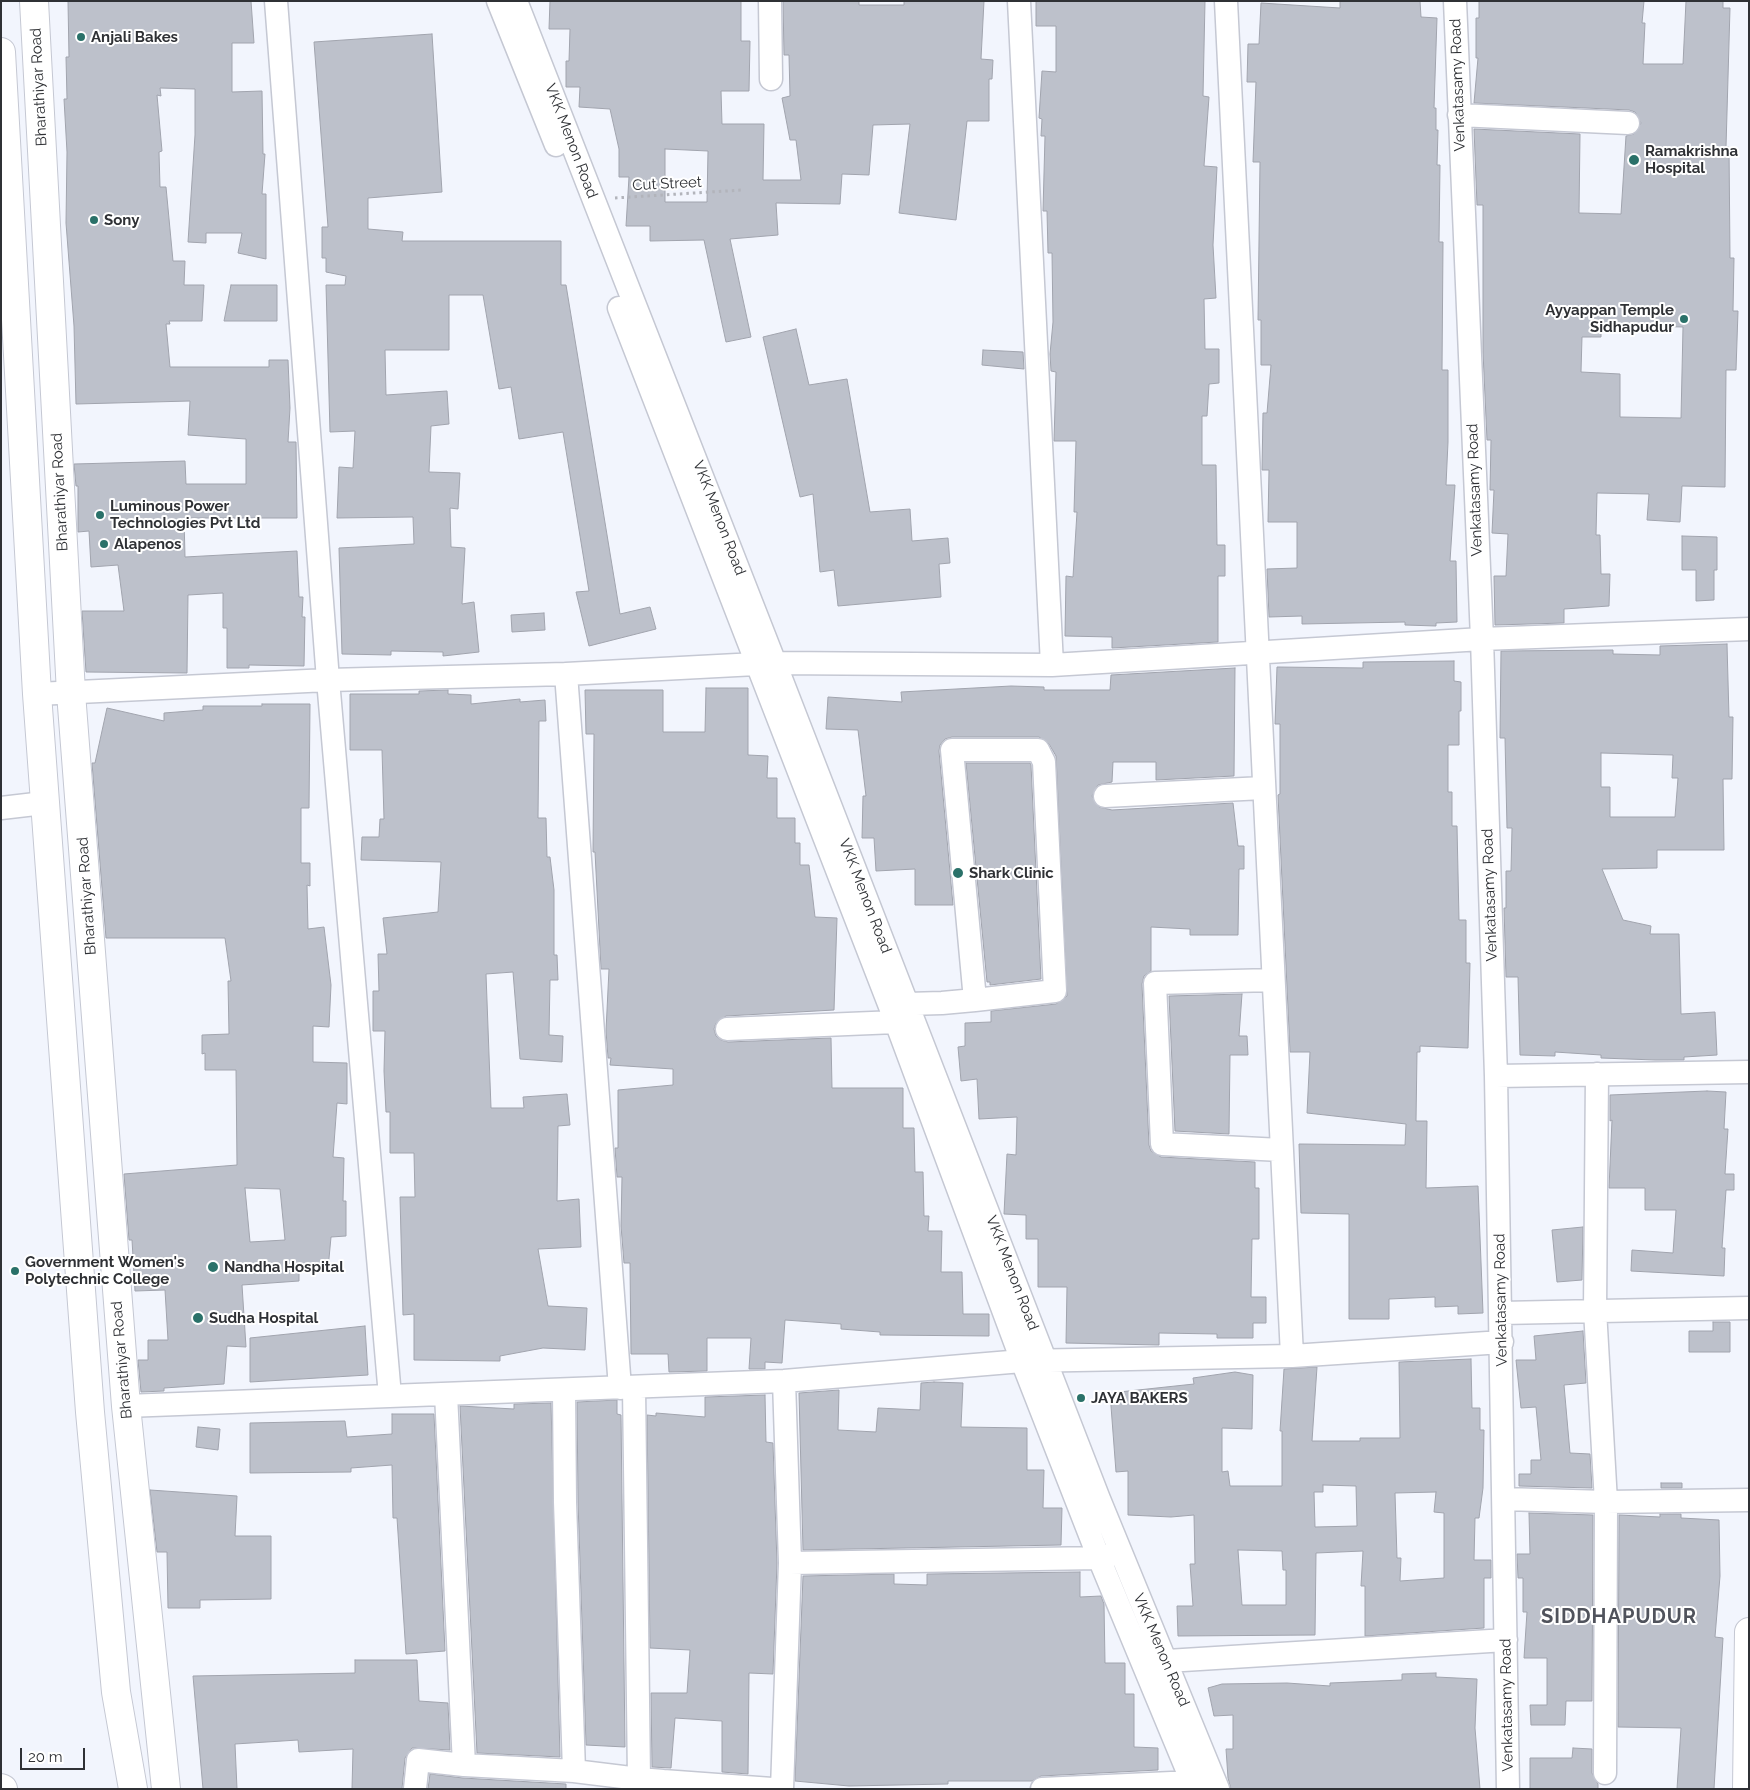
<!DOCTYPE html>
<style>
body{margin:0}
#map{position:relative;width:1750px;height:1790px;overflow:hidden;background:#f2f5fd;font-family:Raleway,sans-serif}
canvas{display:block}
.frame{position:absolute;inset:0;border:2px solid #2f3135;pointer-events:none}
.scale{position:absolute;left:20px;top:1748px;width:65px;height:22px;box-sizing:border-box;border:2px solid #2f3135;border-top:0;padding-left:6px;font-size:15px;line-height:18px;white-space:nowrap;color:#2f3135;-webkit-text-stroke:4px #fff;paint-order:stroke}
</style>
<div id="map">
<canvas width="1750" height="1790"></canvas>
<div class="frame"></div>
<div class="scale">20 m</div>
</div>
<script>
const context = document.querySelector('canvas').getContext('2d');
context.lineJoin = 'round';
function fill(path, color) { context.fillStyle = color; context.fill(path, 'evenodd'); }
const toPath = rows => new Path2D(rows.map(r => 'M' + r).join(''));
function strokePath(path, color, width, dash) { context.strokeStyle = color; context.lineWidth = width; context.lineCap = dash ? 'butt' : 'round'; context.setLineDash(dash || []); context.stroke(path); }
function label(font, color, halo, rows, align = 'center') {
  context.font = font + ' Raleway,sans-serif'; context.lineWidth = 4; context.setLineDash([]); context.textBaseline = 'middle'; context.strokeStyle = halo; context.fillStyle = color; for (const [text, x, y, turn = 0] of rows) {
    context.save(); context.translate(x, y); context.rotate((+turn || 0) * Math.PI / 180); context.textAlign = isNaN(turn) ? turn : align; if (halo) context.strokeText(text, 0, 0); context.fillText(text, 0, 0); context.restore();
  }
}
const building = toPath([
 [68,1,251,1,254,43,232,43,232,92,262,91,263,154,265,154,262,194,266,194,266,259,238,253,242,233,206,233,206,243,188,242,195,135,195,89,160,88,161,96,157,95,162,151,159,152,160,187,166,187,173,261,185,261,184,285,204,285,202,321,169,321,170,324,166,324,170,367,269,367,269,360,288,360,290,408,288,442,296,442,297,518,184,518,185,557,297,551,299,597,303,597,302,617,305,617,304,666,249,665,249,668,227,668,227,628,223,628,223,593,188,595,187,673,86,672,82,611,124,611,118,565,91,567,89,531,78,532,78,486,76,486,74,464,185,461,186,484,246,484,246,439,188,435,190,401,76,404,74,326,66,223,67,152,64,99,67,99,66,57,69,57,68,1],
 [550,1,741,1,741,41,750,41,749,91,721,91,722,124,764,124,763,180,801,180,796,140,790,140,782,98,790,96,789,55,784,55,783,1,859,1,859,5,904,5,904,1,984,1,981,59,993,60,992,79,989,79,989,121,967,121,956,220,899,213,910,124,873,125,869,175,842,174,840,204,776,203,778,235,730,239,751,337,726,342,704,240,650,241,650,226,626,226,629,177,619,177,619,149,610,109,579,107,580,87,566,87,566,61,569,61,570,29,549,29,550,1],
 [665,149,708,151,707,202,665,202,665,149],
 [1036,1,1205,1,1203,96,1209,97,1204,166,1217,167,1213,245,1216,298,1204,299,1205,349,1219,349,1219,383,1209,384,1207,416,1202,416,1202,465,1216,465,1217,545,1225,545,1225,576,1218,576,1218,642,1112,648,1112,637,1065,636,1066,576,1073,577,1077,512,1074,512,1076,441,1054,441,1056,372,1051,371,1050,354,1053,322,1052,253,1048,253,1047,211,1043,211,1045,136,1041,136,1042,119,1039,118,1042,71,1056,72,1056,26,1036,26,1036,1],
 [1340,1,1420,1,1421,17,1437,18,1434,108,1436,108,1436,130,1438,130,1437,165,1440,165,1439,242,1443,242,1442,370,1448,370,1448,442,1446,485,1455,485,1450,561,1456,561,1457,622,1436,623,1436,626,1405,625,1405,622,1302,624,1302,616,1269,617,1267,569,1297,568,1297,522,1268,522,1269,470,1262,470,1263,413,1267,413,1271,365,1261,365,1261,320,1258,320,1260,162,1253,162,1256,82,1247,82,1248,44,1259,44,1261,3,1340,8,1340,1],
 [1479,1,1644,1,1642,23,1645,23,1643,64,1683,64,1686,1,1723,1,1723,8,1730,8,1726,147,1729,147,1730,258,1734,258,1733,311,1738,311,1736,370,1726,370,1725,487,1682,486,1680,522,1647,520,1649,494,1597,493,1596,535,1600,535,1601,574,1610,574,1609,606,1564,609,1564,623,1495,625,1494,576,1506,576,1508,534,1492,533,1494,490,1490,490,1491,440,1487,440,1483,352,1483,205,1477,205,1474,129,1580,134,1579,213,1621,214,1626,136,1634,134,1641,123,1635,112,1629,110,1474,103,1478,58,1476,58,1476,18,1479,18,1479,1],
 [1601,325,1683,327,1681,418,1620,417,1620,374,1581,372,1582,337,1601,337,1601,325],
 [432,34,442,192,368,198,368,229,403,232,402,241,561,241,561,285,566,285,620,614,650,607,656,629,589,646,576,592,589,591,563,432,519,439,511,387,499,389,483,295,449,295,449,350,385,350,386,395,447,391,449,424,431,426,429,472,460,473,458,509,450,508,451,547,465,548,462,604,474,602,479,652,443,656,443,652,391,651,391,655,342,654,339,548,414,544,413,517,337,518,339,467,353,468,355,431,330,432,326,285,345,285,346,276,326,272,326,258,322,258,322,227,328,227,314,42,432,34],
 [231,285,277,285,277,321,224,321,231,285],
 [796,329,809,385,847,379,870,512,910,509,912,541,948,538,950,563,939,564,941,597,838,606,834,570,820,572,813,494,800,497,763,337,796,329],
 [983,350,1023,352,1024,369,982,365,983,350],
 [1682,536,1717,537,1717,570,1714,570,1714,600,1696,601,1696,570,1682,570,1682,536],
 [544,613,545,630,512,632,511,615,544,613],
 [1727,644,1729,717,1733,717,1732,779,1723,779,1724,850,1657,850,1657,868,1602,869,1623,920,1651,926,1650,934,1679,934,1681,1014,1715,1012,1717,1055,1684,1057,1684,1060,1655,1060,1601,1058,1601,1055,1555,1052,1555,1056,1520,1055,1518,977,1506,977,1504,908,1506,908,1506,871,1511,871,1512,828,1507,828,1505,738,1500,738,1501,651,1613,650,1613,654,1660,655,1660,646,1727,644],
 [1601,753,1673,755,1672,778,1678,778,1675,817,1610,817,1610,787,1601,787,1601,753],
 [1454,661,1454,681,1461,682,1461,711,1459,711,1459,745,1448,745,1448,792,1452,792,1452,826,1457,826,1459,920,1466,920,1466,963,1470,963,1468,1048,1420,1046,1420,1052,1417,1052,1416,1121,1427,1121,1426,1188,1478,1186,1483,1313,1458,1314,1458,1306,1435,1307,1435,1297,1389,1299,1389,1319,1349,1319,1349,1214,1301,1213,1299,1144,1405,1145,1406,1124,1307,1113,1310,1052,1290,1052,1278,795,1280,794,1280,724,1275,724,1277,667,1363,668,1363,662,1454,661],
 [1235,668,1234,776,1156,780,1156,762,1113,762,1112,782,1098,785,1092,796,1099,807,1112,810,1233,803,1238,846,1244,846,1244,869,1239,869,1238,935,1190,935,1190,929,1151,927,1151,971,1144,976,1142,984,1149,1145,1151,1151,1161,1157,1255,1162,1255,1188,1259,1188,1259,1239,1252,1239,1251,1297,1266,1297,1266,1323,1253,1323,1253,1338,1217,1338,1217,1334,1159,1333,1159,1345,1066,1343,1067,1287,1038,1287,1038,1239,1026,1239,1026,1215,1004,1214,1007,1154,1016,1155,1017,1117,979,1119,977,1079,961,1081,958,1047,965,1046,965,1023,991,1022,991,1011,1056,1004,1067,996,1056,756,1049,744,1039,737,952,737,945,739,940,745,939,751,953,905,915,905,915,869,876,871,874,838,862,838,863,796,866,796,858,730,826,729,828,697,902,702,901,692,1011,686,1044,687,1044,690,1110,690,1111,675,1235,668],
 [706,688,748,688,748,755,768,756,767,778,777,778,777,818,795,818,795,843,800,843,800,865,809,865,815,917,837,918,834,1010,726,1016,716,1023,714,1029,716,1036,721,1040,728,1042,831,1038,832,1088,903,1088,903,1128,914,1128,915,1172,923,1172,924,1216,929,1216,928,1231,942,1231,941,1272,962,1272,963,1314,989,1314,989,1336,880,1335,880,1332,841,1329,841,1324,785,1320,782,1363,765,1362,765,1369,749,1369,751,1338,707,1338,707,1371,669,1372,668,1354,631,1354,630,1263,624,1263,621,1226,622,1177,617,1177,615,1148,618,1148,618,1090,673,1085,673,1069,610,1065,611,1058,608,1058,606,1031,609,969,601,969,595,852,593,852,594,734,586,734,585,690,663,690,663,732,705,732,706,688],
 [448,690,448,694,471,695,471,704,520,699,520,702,545,700,546,721,539,721,538,818,546,818,547,857,550,857,554,890,554,955,557,955,558,980,550,980,549,1035,563,1036,562,1062,520,1059,513,972,486,974,491,1108,524,1108,523,1097,567,1094,570,1125,558,1126,557,1201,579,1199,581,1247,538,1249,548,1306,587,1308,585,1350,543,1348,500,1356,500,1361,414,1360,414,1314,403,1315,400,1197,415,1197,414,1153,390,1153,390,1112,386,1112,384,1071,385,1031,373,1031,373,991,379,991,378,954,387,954,383,918,438,912,441,862,361,860,362,837,379,837,380,819,384,819,382,750,350,750,350,694,419,694,419,691,448,690],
 [262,704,310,704,309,808,301,808,301,863,310,863,310,886,307,885,308,929,324,927,331,985,329,1027,313,1026,313,1062,347,1063,347,1104,337,1103,333,1157,344,1158,343,1201,346,1201,346,1236,331,1237,328,1269,299,1267,299,1281,242,1285,246,1347,227,1346,224,1384,164,1388,164,1391,141,1392,138,1360,148,1360,148,1340,168,1340,165,1290,135,1291,132,1240,129,1240,124,1174,237,1165,236,1070,205,1070,205,1053,202,1054,202,1035,229,1034,228,981,231,981,225,938,106,938,92,763,95,763,107,708,164,721,164,713,203,710,203,706,262,706,262,704],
 [245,1188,280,1189,285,1240,250,1242,245,1188],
 [966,763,1030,763,1031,765,1041,979,990,985,990,982,987,982,966,763],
 [1242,994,1239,1036,1247,1036,1248,1055,1230,1055,1229,1134,1175,1131,1169,996,1242,994],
 [1707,1091,1726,1092,1724,1129,1728,1129,1725,1174,1734,1174,1734,1190,1726,1190,1722,1248,1725,1248,1724,1276,1631,1271,1632,1250,1673,1253,1676,1210,1645,1210,1645,1188,1609,1188,1612,1120,1610,1121,1610,1095,1707,1091],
 [1583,1227,1582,1280,1557,1282,1552,1230,1583,1227],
 [1713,1322,1730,1322,1730,1352,1689,1352,1689,1331,1713,1331,1713,1322],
 [365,1326,368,1375,250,1382,250,1338,365,1326],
 [1583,1331,1586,1383,1564,1385,1570,1453,1590,1454,1592,1488,1519,1486,1519,1474,1531,1474,1531,1460,1541,1460,1536,1407,1521,1408,1516,1360,1536,1360,1534,1336,1583,1331],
 [1471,1359,1472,1408,1480,1408,1480,1430,1484,1430,1483,1488,1479,1518,1475,1518,1474,1560,1491,1560,1491,1578,1484,1578,1484,1628,1365,1636,1365,1586,1361,1586,1363,1551,1316,1553,1315,1635,1178,1636,1177,1606,1193,1606,1190,1564,1195,1564,1194,1515,1171,1517,1128,1515,1128,1471,1116,1472,1110,1393,1194,1384,1193,1378,1235,1372,1253,1375,1252,1429,1222,1428,1222,1472,1228,1471,1230,1486,1282,1486,1282,1431,1280,1431,1284,1369,1317,1367,1312,1441,1360,1441,1360,1438,1400,1438,1399,1362,1471,1359],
 [1323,1485,1356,1486,1357,1526,1315,1527,1314,1492,1323,1492,1323,1485],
 [1436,1492,1434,1512,1444,1513,1444,1578,1400,1581,1401,1558,1397,1558,1395,1493,1436,1492],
 [1238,1550,1282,1551,1283,1570,1286,1570,1286,1605,1242,1605,1238,1550],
 [934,1382,963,1383,961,1427,1027,1428,1027,1470,1044,1470,1043,1508,1062,1508,1061,1545,803,1550,799,1393,839,1390,838,1430,876,1432,878,1408,920,1410,921,1383,934,1382],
 [765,1395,766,1442,773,1443,777,1563,773,1674,749,1673,748,1774,722,1772,722,1721,675,1718,671,1768,652,1767,651,1693,687,1693,690,1650,650,1648,647,1415,656,1416,656,1413,705,1417,705,1397,765,1395],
 [617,1400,617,1414,621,1415,625,1747,586,1745,578,1502,577,1402,617,1400],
 [551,1403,560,1757,477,1753,460,1406,514,1409,514,1404,551,1403],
 [392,1414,434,1414,445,1651,406,1654,397,1518,393,1518,392,1465,351,1468,351,1472,250,1473,250,1423,345,1421,347,1437,392,1434,392,1414],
 [198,1427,220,1429,218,1450,196,1447,198,1427],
 [1661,1483,1682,1483,1682,1488,1661,1488,1661,1483],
 [150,1490,237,1496,235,1536,271,1536,271,1599,200,1600,200,1608,168,1608,167,1552,157,1552,150,1490],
 [1529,1513,1593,1515,1592,1701,1566,1701,1565,1725,1531,1725,1530,1705,1547,1705,1547,1658,1524,1658,1527,1612,1523,1612,1523,1578,1518,1578,1517,1554,1530,1554,1529,1513],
 [1660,1514,1681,1514,1681,1518,1719,1520,1720,1576,1715,1637,1723,1638,1714,1789,1677,1789,1681,1728,1618,1727,1619,1515,1660,1517,1660,1514],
 [1080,1572,1080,1597,1101,1596,1104,1604,1105,1663,1125,1663,1125,1694,1134,1694,1134,1747,1158,1748,1158,1770,1041,1776,1032,1781,948,1781,948,1784,849,1786,795,1781,803,1576,894,1574,894,1584,927,1585,927,1574,1080,1572],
 [355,1660,417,1660,419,1701,448,1703,450,1750,412,1748,405,1758,402,1789,352,1789,353,1749,299,1752,298,1740,235,1744,237,1789,203,1789,193,1676,355,1673,355,1660],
 [1436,1673,1436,1677,1477,1679,1475,1728,1480,1789,1231,1789,1228,1778,1226,1749,1233,1749,1233,1715,1214,1716,1208,1688,1222,1684,1287,1683,1330,1686,1330,1683,1402,1680,1402,1674,1436,1673],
 [1573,1748,1592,1749,1592,1773,1598,1784,1598,1789,1530,1789,1530,1758,1572,1758,1573,1748],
 [430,1774,463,1778,566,1784,566,1789,428,1789,430,1774]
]);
fill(building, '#bdc1cb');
strokePath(building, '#a1a4ae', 1);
const minor = toPath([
 [276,1,328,680,390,1396],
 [498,1,556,145],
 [516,1,775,663,1099,1499,1218,1789],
 [770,1,771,79],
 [1019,1,1052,665],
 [1226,1,1292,1356],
 [1455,1,1482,639,1496,1076,1508,1789],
 [1459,115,1628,123],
 [619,308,896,1022,1022,1361,1099,1558,1195,1789],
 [566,674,620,1388],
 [37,694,328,680,566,674,775,663,1052,665,1482,639,1749,629],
 [1105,796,1263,788],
 [1,808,44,803],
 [1273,980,1155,983,1162,1144,1281,1150],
 [907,1004,942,1003,975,1000,1055,991,1044,762,1038,750,952,750,975,1000],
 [727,1029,896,1022],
 [1597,1074,1595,1310,1606,1502,1605,1773],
 [1496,1076,1749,1072],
 [1501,1313,1749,1308],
 [634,1387,639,1779,663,1781,662,1789],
 [564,1391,565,1502,574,1771],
 [446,1394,464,1765],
 [126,1406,784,1381,1022,1361,1292,1356,1502,1342],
 [1504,1499,1606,1502,1749,1500],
 [790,1563,1099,1558,1111,1555],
 [1167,1661,1506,1640],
 [663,1781,772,1789],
 [415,1789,418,1760,464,1765,574,1771,639,1779],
 [782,1789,790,1563,784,1381],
 [1042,1789,1193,1782]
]);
const major = toPath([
 [34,1,71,693,126,1406,166,1789],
 [1,52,37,694,90,1412,116,1692,133,1789],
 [1,1788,3,1789],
 [1747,1789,1749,1632]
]);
strokePath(minor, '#c5c8d3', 25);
strokePath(major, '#c5c8d3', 30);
strokePath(toPath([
 [615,198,742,190]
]), '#b2b4bb', 3, [2.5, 4]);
strokePath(minor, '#fff', 22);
strokePath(major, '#fff', 28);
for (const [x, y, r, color] of [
 [81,37,5,"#2a7169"],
 [1634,160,6,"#2a7169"],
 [94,220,5,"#2a7169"],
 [1684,319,5,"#2a7169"],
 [100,515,5,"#2a7169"],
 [104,544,5,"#2a7169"],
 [958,873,6,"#2a7169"],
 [213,1267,6,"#2a7169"],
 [15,1271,5,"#2a7169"],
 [198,1318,6,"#2a7169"],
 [1081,1398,5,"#2a7169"]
]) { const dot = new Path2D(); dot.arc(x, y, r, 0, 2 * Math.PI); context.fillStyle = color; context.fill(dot); strokePath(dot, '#fff', 2); }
label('bold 15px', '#2f3135', '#fff', [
 ["Anjali Bakes",91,37],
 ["Ramakrishna",1645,151],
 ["Hospital",1645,168],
 ["Sony",104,220],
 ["Ayyappan Temple",1674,310,"right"],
 ["Sidhapudur",1674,327,"right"],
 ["Luminous Power",110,506],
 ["Technologies Pvt Ltd",110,523],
 ["Alapenos",114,544],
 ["Shark Clinic",969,873],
 ["Government Women's",25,1262],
 ["Polytechnic College",25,1279],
 ["Nandha Hospital",224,1267],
 ["Sudha Hospital",209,1318],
 ["JAYA BAKERS",1091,1398]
], 'left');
label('15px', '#2f3135', '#fff', [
 ["Venkatasamy Road",1458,85,-92],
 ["Bharathiyar Road",39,87,-93],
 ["VKK Menon Road",571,141,69],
 ["Cut Street",667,184,-3],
 ["Venkatasamy Road",1475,490,-92],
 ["Bharathiyar Road",60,492,-93],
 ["VKK Menon Road",719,518,69],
 ["Venkatasamy Road",1490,895,-92],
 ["Bharathiyar Road",87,896,-94],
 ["VKK Menon Road",865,896,69],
 ["VKK Menon Road",1012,1273,69],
 ["Venkatasamy Road",1501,1300,-91],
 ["Bharathiyar Road",122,1360,-95],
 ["VKK Menon Road",1161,1650,67],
 ["Venkatasamy Road",1507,1705,-91]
]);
context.letterSpacing = '1px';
label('bold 20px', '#50535c', '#fff', [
 ["SIDDHAPUDUR",1619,1617]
]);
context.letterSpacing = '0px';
</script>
